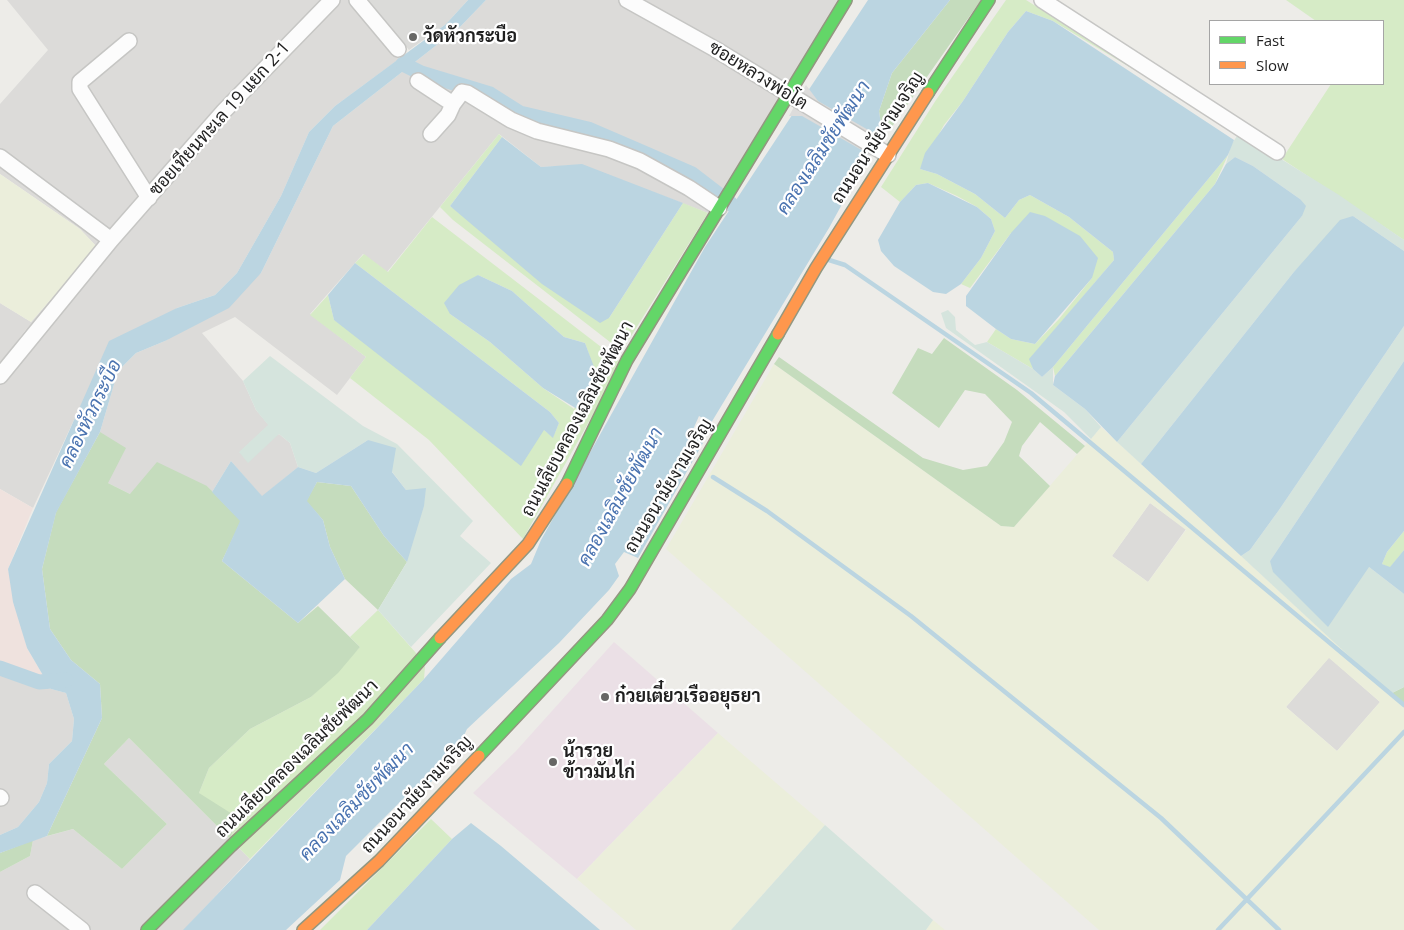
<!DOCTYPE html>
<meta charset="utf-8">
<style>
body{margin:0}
#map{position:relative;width:1404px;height:930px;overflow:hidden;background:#edece8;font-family:"Open Sans",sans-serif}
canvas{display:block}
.legend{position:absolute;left:1209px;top:20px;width:175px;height:65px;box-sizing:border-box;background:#fff;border:1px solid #a5a5a5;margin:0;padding:6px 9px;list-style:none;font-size:15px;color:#1f1f1f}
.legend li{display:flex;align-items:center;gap:10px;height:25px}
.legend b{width:25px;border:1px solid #a5a5a5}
</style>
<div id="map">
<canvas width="1404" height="930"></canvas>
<ul class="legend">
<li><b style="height:6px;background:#63d668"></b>Fast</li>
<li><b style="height:6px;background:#ff974d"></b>Slow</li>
</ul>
</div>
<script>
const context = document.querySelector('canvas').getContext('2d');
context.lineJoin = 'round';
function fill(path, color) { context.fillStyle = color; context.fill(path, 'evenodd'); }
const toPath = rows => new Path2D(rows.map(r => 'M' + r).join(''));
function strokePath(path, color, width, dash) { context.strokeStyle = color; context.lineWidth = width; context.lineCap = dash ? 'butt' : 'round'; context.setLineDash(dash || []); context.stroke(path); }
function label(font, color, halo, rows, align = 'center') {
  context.font = font + ' "Open Sans",Sarabun,sans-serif'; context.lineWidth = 4.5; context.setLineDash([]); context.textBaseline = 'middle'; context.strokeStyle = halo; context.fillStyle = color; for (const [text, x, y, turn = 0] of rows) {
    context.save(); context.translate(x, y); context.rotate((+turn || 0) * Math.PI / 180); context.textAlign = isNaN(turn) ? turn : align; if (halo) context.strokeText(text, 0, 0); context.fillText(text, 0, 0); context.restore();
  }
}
fill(toPath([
 [7,0,351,0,399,59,335,106,309,132,281,196,237,273,215,295,177,308,80,407,33,508,0,489,0,376,27,328,0,364,0,303,31,322,97,247,80,229,0,174,0,104,48,50],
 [486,0,839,0,708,213,582,165,541,167,499,134,387,272,363,254,310,314,366,357,337,395,235,317,202,333,243,381,256,410,269,425,239,453,279,434,290,443,298,467,262,497,231,461,212,492,207,486,130,494,108,483,100,432,118,371,136,353,165,341,261,273,333,126,461,26],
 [1150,503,1186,529,1148,582,1112,556],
 [1329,657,1380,702,1337,751,1286,707],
 [0,675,66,693,74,719,72,741,49,764,47,783,39,802,18,827,0,835],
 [129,738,250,859,184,930,0,930,0,872,30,856,33,840,73,829,122,869,167,824,104,764]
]), '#dcdbd9');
fill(toPath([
 [0,489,33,508,8,569,27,648,51,689,0,675]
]), '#efe2de');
fill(toPath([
 [614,642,718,733,577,879,473,793,516,751]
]), '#ebe0e6');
fill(toPath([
 [368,0,468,0,446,24,409,50]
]), '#dbdbd9');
fill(toPath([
 [0,174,80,229,97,247,31,322,0,303],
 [774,364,1001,526,1014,527,1101,427,1404,706,1404,930,1099,930,666,549],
 [1150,503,1186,530,1148,582,1112,556],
 [1329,658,1380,702,1337,751,1286,707],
 [718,733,825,825,731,930,636,930,577,879],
 [933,920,945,930,926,930]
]), '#ebeedb');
fill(toPath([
 [1006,0,1026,0,1239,133,1053,21,1026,11,1008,32,963,101,944,125,920,169,937,174,975,194,1005,218,1019,200,1030,195,1069,217,1113,252,1114,260,1030,359,1033,369,987,342,996,329,1011,339,1035,344,1059,319,1092,278,1011,233,970,288,961,284,981,258,995,231,991,219,977,207,957,196,928,183,916,185,900,202,881,187,936,100],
 [1286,0,1404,0,1404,240,1282,159,1331,84,1383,84,1383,21,1316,21],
 [499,134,502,137,450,206,609,318,683,203,708,213,623,349,610,342,453,220,440,207],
 [1228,155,1215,184,1055,376,1053,367],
 [432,217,622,363,523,539,429,440,350,378,366,357,310,315,328,295,334,320,544,430,553,437,559,423,550,412,355,263,364,254,388,272],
 [478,275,512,291,564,337,585,343,590,357,574,409,543,388,490,342,450,314],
 [1404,531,1404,550,1390,568,1382,564,1387,552],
 [378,610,416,653,425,667,424,679,250,859,230,839,199,793,209,768,250,729,311,697,360,647,350,637],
 [431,819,452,839,367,930,320,930]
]), '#d6ebc6');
fill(toPath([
 [950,0,981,0,891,128,882,131,879,111,892,73],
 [944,338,1017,390,1085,446,1077,454,1040,422,1022,446,1019,456,1050,486,1014,527,1001,526,774,364,779,357,923,458,963,470,987,466,1004,442,1012,422,985,394,965,390,939,428,892,393,918,348,932,354],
 [100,432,126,448,108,483,130,494,157,462,207,486,241,521,222,561,298,623,318,606,360,647,338,673,311,697,250,729,209,768,199,793,237,817,230,839,129,738,104,764,167,824,122,869,73,829,47,836,102,718,100,684,71,660,50,629,42,569,56,512],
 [317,482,351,486,384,536,407,562,378,610,345,579,330,547,323,520,306,501],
 [1404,687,1404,706,1390,694],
 [33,840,30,856,0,872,0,853]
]), '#c5dcbd');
fill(toPath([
 [1239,133,1339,195,1404,240,1404,251,1353,216,1293,273,1141,464,1117,442,1302,216,1300,199,1253,166,1235,157,1226,164,1231,145],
 [948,310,955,317,956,330,975,345,987,342,1033,369,1042,377,1053,367,1053,385,1085,409,1101,427,1091,439,1064,412,946,328,941,313],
 [1404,326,1404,361,1270,561,1369,567,1404,594,1404,687,1390,694,1241,556,1250,550,1279,510],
 [270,356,363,426,397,444,473,521,460,536,491,563,411,647,378,610,407,562,406,490,368,440,316,473,298,467,290,443,279,434,248,463,239,452,268,425,256,410,243,381],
 [825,825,933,920,926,930,731,930]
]), '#d5e4dd');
fill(toPath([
 [468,0,486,0,461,26,333,126,261,273,229,308,165,341,136,353,118,371,100,432,56,513,42,569,50,629,71,660,100,684,102,718,47,836,0,853,0,835,18,827,39,802,47,783,49,764,72,741,74,719,66,693,51,689,27,648,13,602,8,569,109,341,177,308,215,295,237,273,281,196,309,132,335,106,446,24],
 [868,0,950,0,892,73,879,111,882,131,829,228,711,423,699,416,691,434,703,443,638,558,624,552,615,564,619,576,609,590,559,643,467,729,456,752,437,779,412,790,346,856,340,880,286,930,183,930,424,679,511,579,531,564,541,540,705,247],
 [1026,11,1053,21,1234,140,1228,155,1053,367,1042,377,1033,369,1029,359,1114,260,1113,252,1069,217,1030,195,1019,200,1005,218,975,194,937,174,920,169,925,153,963,101,1008,32],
 [502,137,541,167,582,164,683,203,609,318,600,323,542,284,450,206],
 [1235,157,1253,166,1300,199,1306,206,1302,216,1117,442,1085,409,1053,385,1055,376,1215,184,1226,164],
 [928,183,977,207,991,219,995,231,981,258,961,284,946,294,933,292,894,266,881,251,878,240,900,202,916,185],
 [1030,212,1045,216,1080,236,1098,258,1092,278,1035,344,1011,339,996,329,966,306,966,296,1011,233],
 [1353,216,1404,251,1404,326,1279,510,1250,550,1241,556,1141,464,1293,273,1340,220],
 [355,263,550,412,559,423,553,438,544,430,521,466,334,320,328,295],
 [478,275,512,291,564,337,585,343,599,380,596,397,582,412,543,388,490,342,450,314,444,303,459,285],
 [1404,361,1404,531,1387,552,1382,564,1390,567,1404,550,1404,594,1369,567,1328,627,1273,572,1270,561],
 [368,440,396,448,392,472,406,490,426,488,424,506,407,562,384,536,351,486,317,482,307,501,323,520,330,547,345,579,298,623,222,561,240,521,212,492,231,461,262,496,298,467,316,473],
 [471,823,501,846,600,930,367,930,452,839]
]), '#bbd5e1');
fill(toPath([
 [806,85,818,101,877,135,883,136,870,157,865,152,802,116,789,116]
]), '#dddcdb');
strokePath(toPath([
 [829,260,845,265,1031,393,1404,705],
 [713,477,767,511,911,616,1161,818,1279,930],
 [1218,930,1404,732]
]), '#bbd5e1', 4.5);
strokePath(toPath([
 [403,64,421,73,490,94,520,113,588,129,646,154,692,174,731,204],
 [0,668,39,682,66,680]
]), '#bbd5e1', 15);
const street = toPath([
 [357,0,398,49],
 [627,0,715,49,888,155],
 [1042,0,1277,152],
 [129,41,80,82,80,89,149,198],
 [418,81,453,104,462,92,467,93,511,120,537,131,609,149,640,161,689,188,719,208],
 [431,134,448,115,453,104],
 [0,157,111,240,0,376],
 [111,240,224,111,332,0],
 [0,797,1,798],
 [35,893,82,930]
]);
const fast = toPath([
 [928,93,989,0],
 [567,484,627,360,846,0],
 [479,756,607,620,630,589,778,334],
 [147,930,231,846,368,719,440,638]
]);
const slow = toPath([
 [778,334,816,268,928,93],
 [440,638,528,544,567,484],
 [303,930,379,861,479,756]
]);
strokePath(street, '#c6c6c4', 18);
strokePath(fast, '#939780', 14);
strokePath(slow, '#939780', 14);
strokePath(street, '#fcfcfc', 15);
strokePath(fast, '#63d668', 11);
strokePath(slow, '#ff974d', 11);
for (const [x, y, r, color] of [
 [413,37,5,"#676765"],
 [605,697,5,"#676765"],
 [553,762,5,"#676765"]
]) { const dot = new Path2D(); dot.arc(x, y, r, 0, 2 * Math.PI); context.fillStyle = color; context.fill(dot); strokePath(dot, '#fff', 2); }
label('bold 18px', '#1f1f1f', '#fff', [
 ["วัดหัวกระบือ",423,37],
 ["ก๋วยเตี๋ยวเรืออยุธยา",615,697],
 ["น้ารวย",563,752],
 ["ข้าวมันไก่",563,773]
], 'left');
label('18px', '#1f1f1f', '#fff', [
 ["ซอยหลวงพ่อโต",758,76,32],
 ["ซอยเทียนทะเล 19 แยก 2-1",220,119,-48],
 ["ถนนอนามัยงามเจริญ",878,138,-57],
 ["ถนนเลียบคลองเฉลิมชัยพัฒนา",578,419,-62],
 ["ถนนอนามัยงามเจริญ",669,486,-59],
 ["ถนนเลียบคลองเฉลิมชัยพัฒนา",297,759,-44],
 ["ถนนอนามัยงามเจริญ",417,795,-47]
]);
label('italic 19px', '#4a73b0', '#fff', [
 ["คลองเฉลิมชัยพัฒนา",824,148,-57],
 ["คลองหัวกระบือ",91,414,-64],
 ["คลองเฉลิมชัยพัฒนา",621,497,-61],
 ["คลองเฉลิมชัยพัฒนา",357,802,-46]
]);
</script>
